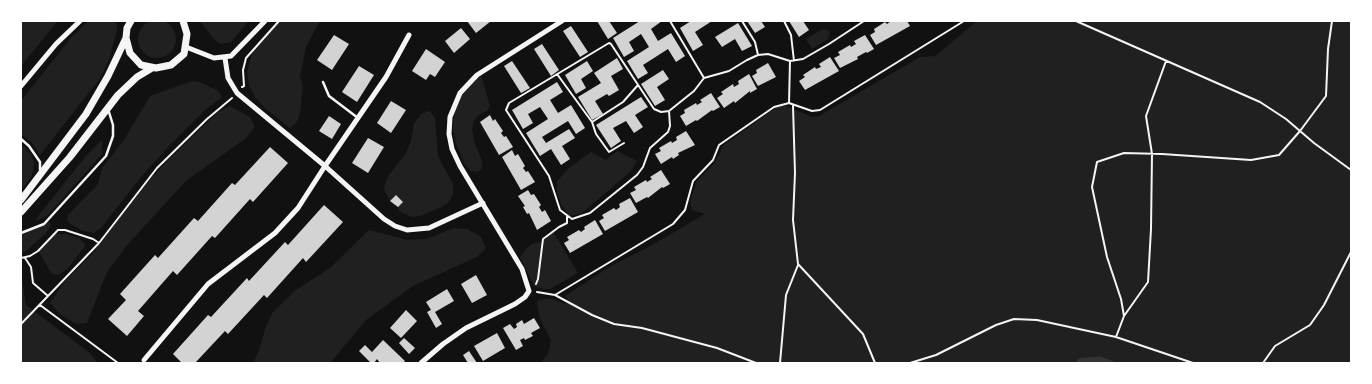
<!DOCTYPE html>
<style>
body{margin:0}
#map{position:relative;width:1372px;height:384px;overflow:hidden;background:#111;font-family:Montserrat,sans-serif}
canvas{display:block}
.frame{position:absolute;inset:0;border:22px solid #fff;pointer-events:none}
</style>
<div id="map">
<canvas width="1372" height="384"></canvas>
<div class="frame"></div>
</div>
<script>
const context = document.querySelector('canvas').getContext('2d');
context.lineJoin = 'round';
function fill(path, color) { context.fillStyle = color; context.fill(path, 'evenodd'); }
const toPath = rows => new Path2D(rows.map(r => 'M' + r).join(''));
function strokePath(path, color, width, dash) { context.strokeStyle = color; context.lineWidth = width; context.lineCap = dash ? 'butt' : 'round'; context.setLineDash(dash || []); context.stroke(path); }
fill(toPath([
 '138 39a19 19 0 1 1 38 0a19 19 0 1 1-38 0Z',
 [21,21,58,21,21,66],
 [88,21,116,21,117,30,109,60,99,80,40,155,32,143,21,134,21,101,70,39],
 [200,21,249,21,231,42,220,44,213,38],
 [277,21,320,21,306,47,300,76,303,86,300,113,297,122,290,128,266,109,255,97,249,85,247,72,253,51],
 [977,21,1351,21,1351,363,1118,363,1100,356,1079,358,1075,363,540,363,548,354,551,340,540,319,537,304,538,300,550,298,565,304,568,299,565,296,611,266,645,249,705,214,692,210,690,201,697,181,714,164,724,145,778,106,786,106,812,117,819,116,920,57,935,56],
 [823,29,828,30,830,33,828,39,812,49,806,39],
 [481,75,490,106,488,110,479,115,474,120,472,128,474,141,482,161,482,169,477,172,471,171,465,165,456,144,453,128,454,111,460,96],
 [192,81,199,82,217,90,222,97,205,110,169,146,141,177,101,228,94,233,83,231,72,225,67,221,68,215,98,184,102,168,124,140,150,96],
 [230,106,250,117,255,127,245,139,187,180,129,243,107,272,87,323,76,324,61,315,50,303,64,282,93,253,143,187,170,158,218,112],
 [430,111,435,118,438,156,453,184,453,194,450,201,442,207,420,216,412,217,399,211,398,207,390,201,384,190,385,184,388,176,405,155,411,141,414,123,422,113],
 [102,140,102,154,48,215,35,222,39,215,85,157],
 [21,144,30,153,34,162,33,171,30,179,21,190],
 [617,151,637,161,630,172,582,213,570,216,562,206,557,193,557,181,570,167,591,152,606,160],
 [49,221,51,225,46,233,26,251,21,253,21,235],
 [454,228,467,229,481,237,486,248,477,257,413,286,366,320,330,363,253,363,259,350,266,326,273,312,296,290,330,268,369,230,408,240,426,239],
 [553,232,578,273,550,289,544,289,534,286,520,257,527,248,532,244,543,241],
 [55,234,66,234,79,238,85,244,84,248,67,269,58,275,51,273,38,250,46,241],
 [21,273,26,305,90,353,98,363,21,363]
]), '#202020');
fill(toPath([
 [1100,356,1118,363,1075,363,1079,358]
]), '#333');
fill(toPath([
 [467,21,491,21,476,33],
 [597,21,609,21,617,33,608,39],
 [640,21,662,21,651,29,658,41,671,33,685,56,676,62,668,49,643,65,648,73,638,79,627,61,649,47,641,34,629,42,634,51,624,57,613,38],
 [691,21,712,21,695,32,703,45,693,51,680,28],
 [747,21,761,21,765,27,755,33],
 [789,21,803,21,809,30,799,37],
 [891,21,907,21,910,26,876,45,870,35,875,32,874,29,885,22,887,24],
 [738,23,752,46,742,51,735,39,722,47,715,37],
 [571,26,588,52,580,57,563,31],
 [461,28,470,39,454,53,445,41],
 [334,35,349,44,332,70,317,60],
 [865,35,874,49,867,53,866,52,857,57,858,59,840,68,834,58,840,55,838,52,850,45,851,47,856,44,854,41],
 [542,44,559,70,551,76,534,49],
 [426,49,445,62,435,77,430,74,426,80,412,71],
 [830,57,839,71,805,90,799,81,805,77,803,75,815,67,816,69,821,67,819,64],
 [617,58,623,69,611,76,619,90,609,96,607,94,595,101,603,114,592,120,578,97,601,83,594,73],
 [512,61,530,88,521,93,504,66],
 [587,61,593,71,581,79,586,88,576,94,565,75],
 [768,63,776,77,758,86,752,76,757,73,756,70],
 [359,66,374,75,357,102,342,92],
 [663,70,669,79,657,87,665,100,655,106,641,84],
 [749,74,757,89,750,93,750,91,735,103,734,101,724,108,717,98,723,94,721,92,733,84,734,87,739,84,738,81],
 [557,82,563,92,550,100,558,113,571,105,585,128,576,134,568,121,542,137,546,143,569,129,575,138,562,146,570,159,561,165,551,149,540,156,526,133,548,119,540,107,528,114,533,123,523,129,512,110],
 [711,93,720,107,713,111,712,110,697,121,696,120,686,126,680,116,685,113,684,110,696,103,697,105,702,102,700,100],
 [641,97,648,107,635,115,643,127,634,133,626,121,613,128,621,141,611,148,596,125],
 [391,101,406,110,391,133,377,123],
 [490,115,493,121,495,119,503,131,501,133,504,137,506,136,513,147,499,155,480,122],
 [329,116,341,124,332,139,319,131],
 [686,131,695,145,678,153,679,155,673,159,672,157,661,164,655,154,661,151,659,148,671,141,672,143,677,140,676,137],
 [368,138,384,147,368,173,352,163],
 [270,147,288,163,253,202,250,199,215,238,212,236,177,275,173,271,138,311,144,316,127,336,108,319,126,300,120,294,155,255,158,258,194,218,198,221,232,183,235,185],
 [512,150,515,156,518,154,525,166,523,168,526,172,528,171,535,182,521,190,502,157],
 [661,170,670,184,663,188,662,187,648,198,647,197,636,203,630,193,636,190,634,187,646,180,647,182,652,179,650,177],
 [528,190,531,195,534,194,541,205,539,207,542,212,545,210,551,221,537,230,529,213,527,214,523,207,525,206,518,196],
 [396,195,403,202,398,207,390,201],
 [630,198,638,212,605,231,599,221,604,218,602,215,614,208,616,210,620,207,619,204],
 [324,205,343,222,306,262,303,258,267,298,264,295,228,334,225,331,195,363,182,363,173,354,208,315,211,317,247,278,249,281,285,242,288,245],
 [595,220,603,234,570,253,564,243,569,240,567,237,579,230,581,232,585,229,584,227],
 [476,275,487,295,472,303,461,284],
 [447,289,454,301,435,312,442,324,436,328,427,312,431,310,426,302],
 [406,310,417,321,401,338,390,328],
 [534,318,540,328,531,333,533,336,525,340,524,338,520,340,523,346,516,350,503,328,510,324,514,329,517,327,516,324,522,320,524,324],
 [497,333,505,348,483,361,474,346],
 [404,338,415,348,409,354,399,343],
 [383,340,405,361,403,363,380,363,377,359,374,363,371,363,359,351,365,345,372,352],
 [469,351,477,363,468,363,463,355]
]), '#d3d3d3');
strokePath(toPath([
 [670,21,704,78],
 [742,21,755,42,758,55],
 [784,21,791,35,794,61],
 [1076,21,1260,102,1286,119,1314,143,1351,170],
 [557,74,592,122,596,134,609,152,624,143],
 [242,87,244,86,243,70,246,58,279,21],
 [789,103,790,61],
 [793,106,795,173,793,220,798,264,863,334,875,363],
 [669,111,670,126,668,132,650,148,643,167,637,175,590,213,572,219,560,210,549,176,506,110,509,103,609,43,611,44,654,109,661,112,669,111,694,91,704,78,729,71,747,60,758,55,768,54,790,61,803,59,829,44,864,21],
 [592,122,623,102,638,85],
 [21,258,30,256,38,251,58,230,65,230,93,239,99,243],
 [25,258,31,267,33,283,48,296],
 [536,284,538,279,543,239,559,227,567,223,567,216],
 [537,292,555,295,673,224,685,210,693,181,713,160,719,145,774,107,789,103,812,111,820,110,964,21],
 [555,295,592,315,614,324,642,328,717,348,756,363],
 [40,305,118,363],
 [1124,316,1148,282,1151,229,1152,154,1146,116,1166,61],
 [21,324,99,243,157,168,207,119,232,98],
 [1116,337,1124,316,1121,299,1107,257,1092,187,1097,162,1124,153,1162,154,1251,160,1279,155,1300,131,1326,96,1328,49,1332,21],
 [780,363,786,295,798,265],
 [910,363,936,355,996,325,1014,319,1037,320,1116,337,1193,363],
 [1263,363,1275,346,1310,325,1324,305,1351,252]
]), '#f5f5f5', 2);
strokePath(toPath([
 [323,82,329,96,358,118],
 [21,139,29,146,40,162,40,170],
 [21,233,44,224,106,156,113,136,113,125,108,109]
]), '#f5f5f5', 2.5);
strokePath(toPath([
 [186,47,214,58,231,56,265,21],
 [225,58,228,78,237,93,325,166,384,219,395,226,407,230,429,228,483,203],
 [21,86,56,44,80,21],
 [144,360,208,284,275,233,298,208,325,166,386,77,409,35],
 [421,363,443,344,466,328,515,304,525,297,529,291,522,269,460,166,452,149,449,134,450,117,460,93,477,75,562,21]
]), '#f5f5f5', 5);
strokePath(toPath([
 [131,21,127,28,126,38,130,53,141,65,156,68,171,65,184,54,187,34,183,21],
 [21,200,86,114,108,76,126,38],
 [21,212,70,157,118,95,137,77,152,68]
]), '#f5f5f5', 7);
</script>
